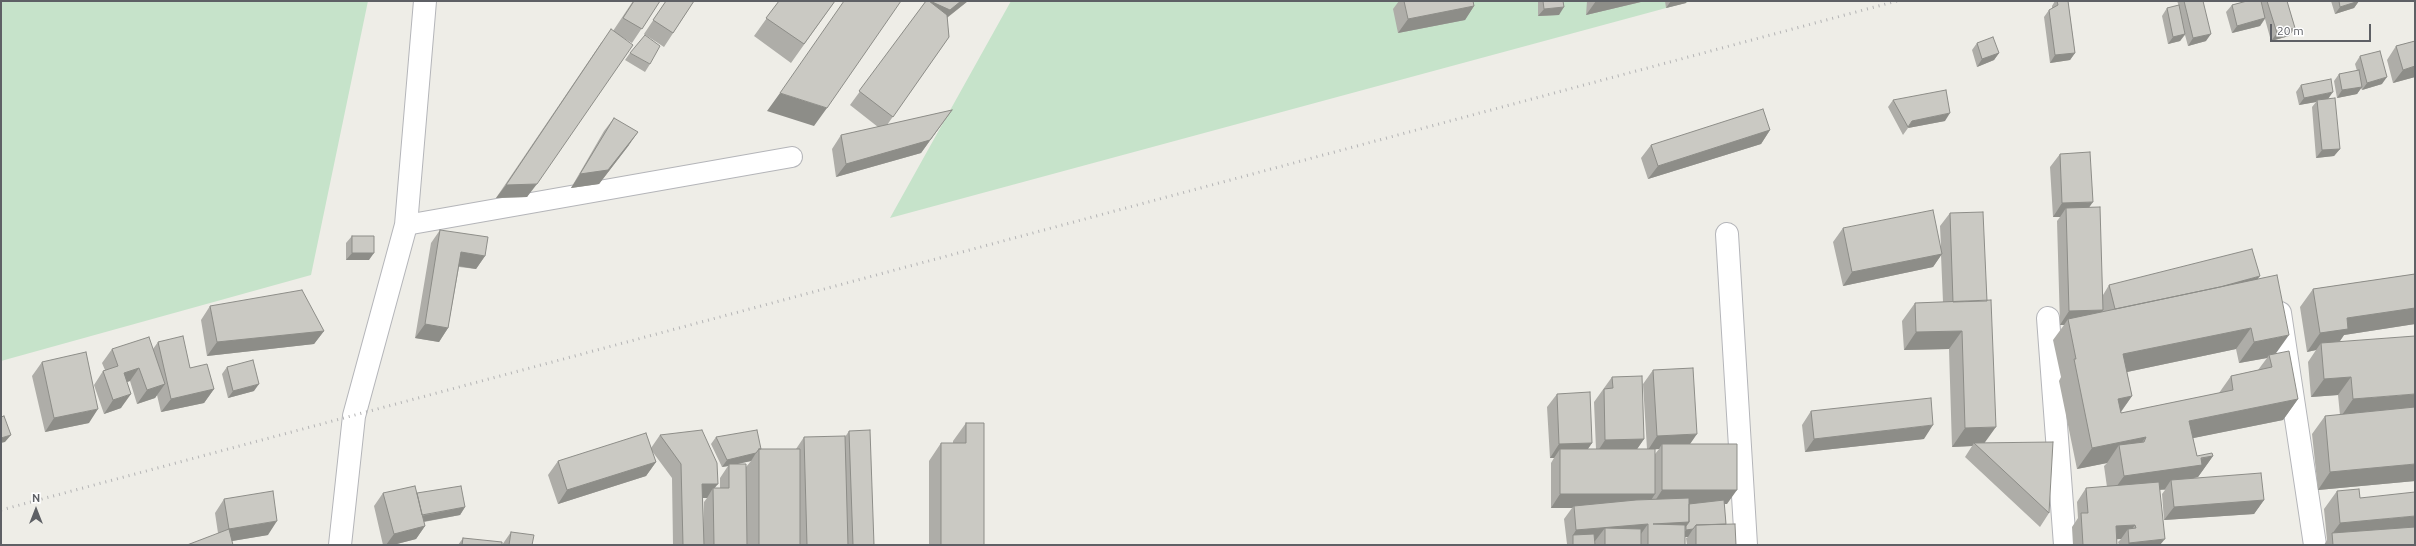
<!DOCTYPE html>
<style>
body{margin:0}
#map{position:relative;width:2416px;height:546px;overflow:hidden;background:#eeede7;font-family:Ubuntu,sans-serif}
canvas{display:block}
.frame{position:absolute;inset:0;border:2px solid #5e6065;pointer-events:none}
.north{position:absolute;left:16px;top:490px;width:40px;height:40px;-webkit-text-stroke:3px #fff;paint-order:stroke;rotate:0deg;font-size:11px;font-weight:700;line-height:16px;text-align:center;color:#5e6065}
.north::after{content:'';display:block;margin:auto;width:14px;height:18px;background:#5e6065;clip-path:polygon(50% 0,100% 100%,50% 72%,0 100%)}
.scale{position:absolute;left:2270px;top:24px;width:101px;height:18px;box-sizing:border-box;border:2px solid #5e6065;border-top:0;padding-left:5px;font-size:12px;line-height:14px;white-space:nowrap;color:#5e6065;-webkit-text-stroke:3px #fff;paint-order:stroke}
</style>
<div id="map">
<canvas width="2416" height="546"></canvas>
<div class="frame"></div>
<div class="north">N</div>
<div class="scale">20 m</div>
</div>
<script>
const context = document.querySelector('canvas').getContext('2d');
context.lineJoin = 'round';
function fill(path, color) { context.fillStyle = color; context.fill(path, 'evenodd'); }
const toPath = rows => new Path2D(rows.map(r => 'M' + r).join(''));
function strokePath(path, color, width, dash) { context.strokeStyle = color; context.lineWidth = width; context.lineCap = dash ? 'butt' : 'round'; context.setLineDash(dash || []); context.stroke(path); }
fill(toPath([
 [1,1,368,1,311,275,1,361],
 [1011,1,1692,1,890,218]
]), '#c6e3ca');
const service = toPath([
 [406,225,792,157]
]);
const minor = toPath([
 [1727,234,1746,545],
 [2280,313,2315,545],
 [2048,318,2065,545],
 [340,545,354,416,406,225,425,1]
]);
strokePath(service, '#b4b5b9', 22);
strokePath(minor, '#b4b5b9', 24);
strokePath(service, '#fff', 20);
strokePath(minor, '#fff', 22);
strokePath(toPath([
 [1,510,1897,1]
]), '#b4b4b5', 3, [1, 5]);
fill(toPath([
 [633,1,660,1,632,43,615,33,527,197,496,198,601,43,613,31],
 [666,1,694,1,664,47,644,34],
 [779,1,835,1,791,63,754,36],
 [926,1,968,1,947,18,949,37,887,125,952,110,921,153,836,177,832,149,841,135,878,127,850,105],
 [1399,1,1473,1,1474,6,1465,20,1398,33,1393,9],
 [1538,1,1563,1,1559,15,1538,16],
 [1587,1,1645,1,1586,15],
 [1665,1,1687,1,1686,3,1666,8],
 [2055,1,2068,1,2075,53,2070,60,2050,63,2044,17,2049,10,2052,9,2052,6],
 [2177,1,2203,1,2206,41,2188,46,2185,35,2180,41,2168,44,2162,16,2167,8,2179,6],
 [2247,1,2287,1,2295,28,2289,36,2271,41,2265,19,2260,26,2232,33,2226,12,2232,5],
 [2331,1,2359,1,2354,8,2335,14],
 [2415,41,2415,77,2393,83,2387,60,2396,46],
 [1977,43,1999,53,1994,60,1977,67,1972,50],
 [630,53,650,64,645,72,625,60],
 [2360,56,2382,84,2362,90,2361,88,2357,94,2337,98,2334,81,2339,74,2357,71,2355,64],
 [2301,85,2329,99,2340,149,2334,156,2316,158,2312,107,2316,102,2299,105,2296,92],
 [1893,100,1945,121,1908,128,1903,135,1888,107],
 [614,118,629,145,599,184,571,188,604,131],
 [1770,130,1761,144,1648,179,1641,158,1651,145],
 [2060,154,2089,207,2103,295,2109,285,2258,279,2276,354,2298,399,2283,420,2193,438,2197,456,2213,456,2198,477,2194,478,2193,479,2264,500,2254,514,2164,520,2162,494,2165,490,2160,490,2160,545,2119,545,2118,542,2121,539,2117,539,2117,545,2073,545,2072,527,2078,518,2077,502,2086,488,2107,487,2104,466,2107,463,2077,469,2059,381,2061,377,2053,340,2064,325,2060,325,2057,221,2060,217,2053,217,2050,167],
 [2236,349,2239,363,2267,358,2258,370,2231,376,2219,393,2121,413,2121,412,2132,396,2127,372],
 [1950,213,1985,443,2049,513,2040,527,1965,457,1972,446,1952,447,1949,349,1904,350,1902,321,1915,303,1943,302,1941,255,1933,267,1843,286,1833,242,1843,228,1941,247,1940,226],
 [440,230,485,256,476,269,459,267,448,328,439,342,415,338,431,243],
 [352,236,369,260,346,260,346,243],
 [2415,274,2415,324,2344,335,2339,342,2415,481,2318,490,2312,434,2325,416,2340,415,2338,395,2311,397,2308,362,2316,350,2307,352,2300,307,2313,289],
 [210,306,324,331,314,344,207,356,201,320],
 [158,342,190,368,214,389,204,403,161,412,157,395,155,398,137,404,130,381,127,382,121,408,104,414,94,385,103,371,105,370,102,363,112,349,153,349],
 [42,362,89,423,45,432,32,376],
 [227,367,254,391,228,398,222,374],
 [1653,370,1690,444,1727,504,1724,504,1726,524,1736,545,1687,545,1686,538,1688,537,1685,537,1685,545,1595,545,1595,541,1594,541,1595,545,1566,545,1567,544,1564,519,1572,508,1551,508,1551,463,1554,458,1550,458,1547,407,1557,394,1592,443,1588,449,1596,449,1594,402,1612,377,1644,439,1637,449,1647,449,1643,384],
 [1655,449,1659,449,1655,454],
 [1811,411,1924,439,1805,452,1802,425],
 [966,423,984,545,929,545,929,461,941,443,953,443,953,441],
 [849,431,874,545,673,545,672,478,652,451,656,462,646,476,558,504,548,475,558,461,651,448,660,435,714,488,720,488,720,478,728,466,722,467,711,444,716,437,761,449,796,449,804,437,845,437],
 [751,461,746,467,735,464],
 [703,498,707,498,704,502,704,538],
 [2337,491,2360,498,2415,545,2324,545,2327,540,2324,509],
 [383,493,417,493,465,507,460,515,424,522,425,526,416,539,393,545,383,545,374,506],
 [224,499,268,535,232,541,218,533,215,513],
 [511,532,509,545,502,545],
 [463,538,502,545,458,545]
]), '#aeada8');
fill(toPath([
 [928,1,968,1,940,23],
 [1596,1,1645,1,1586,15],
 [1671,1,1687,1,1686,3,1666,8],
 [2359,1,2354,8,2335,14,2340,7],
 [1474,6,1465,20,1398,33,1408,19],
 [1564,7,1559,15,1538,16,1544,9],
 [2265,18,2260,26,2232,33,2237,26],
 [2295,28,2289,36,2271,41,2277,33],
 [2185,34,2180,41,2168,44,2173,37],
 [2211,34,2206,41,2188,46,2193,38],
 [1999,53,1994,60,1977,67,1982,59],
 [2075,53,2070,60,2050,63,2055,55],
 [2415,66,2415,77,2393,83,2403,70],
 [2387,77,2382,84,2362,90,2367,83],
 [2362,87,2357,94,2337,98,2342,90],
 [2333,92,2328,99,2317,100,2316,102,2299,105,2304,98],
 [780,93,827,108,814,126,767,111],
 [952,110,921,153,836,177,846,164],
 [1950,113,1945,121,1908,128,1912,121],
 [1770,130,1761,144,1648,179,1658,166],
 [638,132,629,145,599,184,571,188,580,174],
 [2340,149,2334,156,2316,158,2322,150],
 [537,184,527,197,496,198,506,185],
 [2093,202,2083,216,2066,208,2060,217,2053,217,2062,203],
 [461,252,485,256,476,269,452,265],
 [352,253,374,253,369,260,346,260],
 [1942,254,1933,267,1843,286,1852,272],
 [2260,276,2250,290,2117,314],
 [2415,308,2415,324,2344,335,2336,347,2321,343,2316,350,2307,352,2320,333,2347,318],
 [2103,310,2094,324,2068,319,2064,325,2060,325,2069,311],
 [425,324,448,328,439,342,415,338],
 [2251,328,2236,349,2108,376,2123,354],
 [324,331,314,344,207,356,217,342],
 [1962,331,1949,349,1904,350,1916,332],
 [2289,335,2274,356,2269,355,2267,358,2239,363,2254,342],
 [139,368,130,381,114,386,124,373],
 [2351,377,2338,395,2311,397,2324,379],
 [165,384,155,398,137,404,147,390],
 [259,384,254,391,228,398,233,391],
 [214,389,204,403,161,412,171,399],
 [131,394,121,408,104,414,113,400],
 [2415,394,2415,412,2340,418,2353,399],
 [2132,396,2117,417,2118,399],
 [2298,399,2283,420,2174,442,2189,421],
 [98,409,89,423,45,432,54,418],
 [1933,425,1924,439,1805,452,1814,439],
 [1996,427,1983,445,1974,443,1972,446,1952,447,1965,428],
 [1697,434,1688,447,1662,444,1659,449,1648,450,1657,436],
 [11,435,5,442,1,443,1,438],
 [2146,437,2131,458,2119,445,2107,463,2077,469,2092,448],
 [1644,439,1635,452,1596,454,1605,440],
 [1592,443,1582,457,1560,449,1554,458,1550,458,1559,444],
 [756,453,751,461,729,466,729,464,728,466,722,467,727,460],
 [2213,456,2198,477,2194,478,2188,486,2171,480,2165,489,2109,497,2124,476],
 [656,462,646,476,558,504,567,490],
 [2415,464,2415,481,2318,490,2330,472],
 [702,484,718,484,713,490,713,488,707,498,693,498],
 [1662,490,1737,490,1727,504,1653,504],
 [1560,494,1655,494,1646,508,1574,506,1572,508,1551,508],
 [2264,500,2254,514,2164,520,2174,507],
 [465,507,460,515,416,523,421,516],
 [2415,516,2415,533,2332,534,2340,523],
 [277,521,268,535,220,543,229,529],
 [1689,522,1679,536,1653,524],
 [1648,524,1638,538,1605,528,1595,541,1573,543,1573,535,1576,530],
 [2135,525,2128,534,2128,529,2121,539,2106,540,2116,526],
 [425,526,416,539,393,545,386,545,394,534],
 [1693,529,1688,537,1681,537,1686,530],
 [2165,539,2160,545,2127,545,2129,543]
]), '#8d8d88');
const building = toPath([
 [634,1,660,1,642,29,623,18,634,1],
 [666,1,694,1,673,33,653,20,666,1],
 [779,1,835,1,804,44,766,18,779,1],
 [844,1,901,1,827,108,780,93,844,1],
 [926,1,929,1,947,15,949,37,893,117,859,91,926,1],
 [930,1,961,1,950,10,930,1],
 [1404,1,1473,1,1474,6,1408,19,1404,1],
 [1543,1,1563,1,1564,7,1544,9,1543,1],
 [2057,1,2068,1,2075,53,2055,55,2049,10,2058,5,2057,1],
 [2184,1,2203,1,2211,34,2193,38,2184,1],
 [2247,1,2261,1,2265,18,2237,26,2232,5,2247,1],
 [2267,1,2287,1,2295,28,2277,33,2267,1],
 [2339,1,2359,1,2340,7,2339,1],
 [2179,5,2185,34,2173,37,2167,8,2179,5],
 [611,29,633,45,537,184,506,185,611,29],
 [645,35,660,46,650,64,630,53,645,35],
 [1993,37,1999,53,1982,59,1977,43,1993,37],
 [2415,41,2415,66,2403,70,2396,46,2415,41],
 [2380,51,2387,77,2367,83,2360,56,2380,51],
 [2359,70,2362,87,2342,90,2339,74,2359,70],
 [2331,79,2333,92,2304,98,2301,85,2331,79],
 [1946,90,1950,113,1912,121,1908,127,1893,100,1946,90],
 [2335,98,2340,149,2322,150,2317,100,2335,98],
 [1763,109,1770,130,1658,166,1651,145,1763,109],
 [952,110,930,140,846,164,841,135,952,110],
 [614,118,638,132,608,170,580,174,614,118],
 [2090,152,2093,202,2062,203,2060,154,2090,152],
 [2100,207,2103,310,2069,311,2066,208,2100,207],
 [1933,210,1942,254,1852,272,1843,228,1933,210],
 [1983,212,1987,301,1953,302,1950,213,1983,212],
 [440,230,488,237,485,256,461,252,448,328,425,324,440,230],
 [352,236,374,236,374,253,352,253,352,236],
 [2252,249,2260,276,2220,287,2115,309,2109,285,2252,249],
 [2415,274,2415,308,2347,318,2348,329,2320,333,2313,289,2415,274],
 [2277,275,2289,335,2254,342,2251,328,2123,354,2132,396,2118,399,2121,413,2233,390,2231,376,2272,367,2269,355,2289,351,2298,399,2189,421,2197,456,2212,453,2213,456,2201,458,2202,465,2124,476,2119,445,2144,442,2146,437,2092,448,2074,359,2076,359,2068,319,2277,275],
 [302,290,324,331,217,342,210,306,302,290],
 [1991,300,1996,427,1965,428,1962,331,1916,332,1915,303,1991,300],
 [183,336,190,368,207,364,214,389,171,399,158,342,183,336],
 [2415,336,2415,394,2353,399,2351,377,2324,379,2321,343,2415,336],
 [149,337,165,384,147,390,139,368,124,373,131,394,113,400,103,371,118,366,112,349,149,337],
 [86,352,98,409,54,418,42,362,86,352],
 [253,360,259,384,233,391,227,367,253,360],
 [1693,368,1697,434,1657,436,1653,370,1693,368],
 [1642,376,1644,439,1605,440,1604,389,1613,388,1612,377,1642,376],
 [1590,392,1592,443,1559,444,1557,394,1590,392],
 [1931,398,1933,425,1814,439,1811,411,1931,398],
 [2415,407,2415,464,2330,472,2325,416,2415,407],
 [4,416,11,435,1,438,1,417,4,416],
 [966,423,984,423,984,545,941,545,941,443,966,443,966,423],
 [702,430,717,463,718,484,702,484,704,545,683,545,681,464,660,435,702,430],
 [757,430,761,449,759,449,756,453,727,460,716,437,757,430],
 [870,430,874,545,853,545,849,431,870,430],
 [646,433,656,462,567,490,558,461,646,433],
 [845,436,848,545,807,545,804,437,845,436],
 [2053,442,2049,513,1974,443,2053,442],
 [1662,444,1737,444,1737,490,1662,490,1662,444],
 [759,449,800,449,800,545,759,545,759,449],
 [1560,449,1655,449,1655,494,1560,494,1560,449],
 [729,464,746,464,747,545,714,545,713,488,729,488,729,464],
 [2261,473,2264,500,2174,507,2171,480,2261,473],
 [2159,482,2165,539,2129,543,2128,529,2136,528,2135,525,2116,526,2117,545,2083,545,2081,513,2088,513,2086,488,2159,482],
 [415,486,425,526,394,534,383,493,415,486],
 [461,486,465,507,422,515,417,493,461,486],
 [2359,489,2360,498,2415,492,2415,516,2340,523,2337,491,2359,489],
 [273,491,277,521,229,529,224,499,273,491],
 [1689,498,1689,522,1653,524,1685,525,1685,545,1648,545,1648,524,1576,530,1574,506,1636,500,1689,498],
 [1724,500,1726,524,1696,525,1693,529,1686,530,1686,526,1689,522,1689,504,1724,500],
 [1735,524,1736,545,1696,545,1696,525,1735,524],
 [2415,527,2415,545,2333,545,2332,533,2415,527],
 [1605,528,1641,529,1641,545,1605,545,1605,528],
 [229,529,233,545,187,545,229,529],
 [511,532,534,535,532,545,509,545,511,532],
 [1594,534,1595,545,1573,545,1573,535,1594,534],
 [463,538,502,542,502,545,462,545,463,538]
]);
fill(building, '#cac9c3');
strokePath(building, '#8d8d88', 1);
</script>
